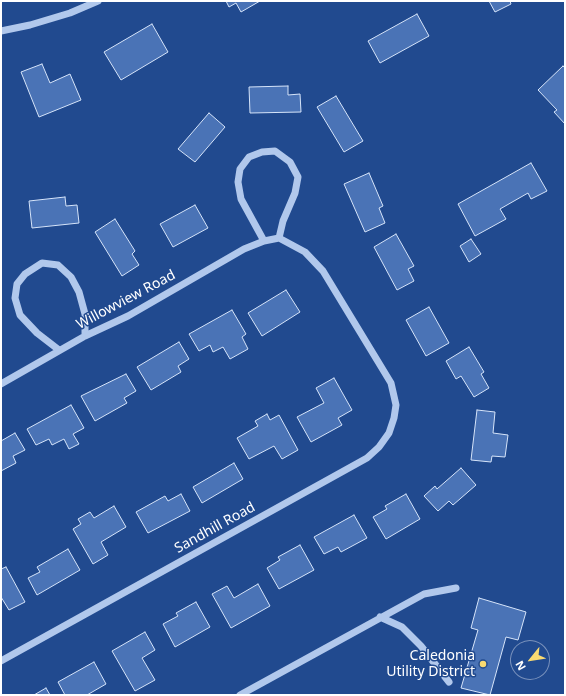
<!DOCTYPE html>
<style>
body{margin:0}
#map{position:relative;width:566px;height:696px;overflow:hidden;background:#214a8f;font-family:"Noto Sans",sans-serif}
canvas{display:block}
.frame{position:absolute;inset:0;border:2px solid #fff;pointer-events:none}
.north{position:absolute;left:510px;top:640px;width:40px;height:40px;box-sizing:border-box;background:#214a8f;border:1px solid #7a92bc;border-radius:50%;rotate:240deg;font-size:11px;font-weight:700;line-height:16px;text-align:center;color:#fff}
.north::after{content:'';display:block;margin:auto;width:14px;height:18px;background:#f9da72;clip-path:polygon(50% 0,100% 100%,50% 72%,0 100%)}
</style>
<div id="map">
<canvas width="566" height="696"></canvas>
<div class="frame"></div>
<div class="north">N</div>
</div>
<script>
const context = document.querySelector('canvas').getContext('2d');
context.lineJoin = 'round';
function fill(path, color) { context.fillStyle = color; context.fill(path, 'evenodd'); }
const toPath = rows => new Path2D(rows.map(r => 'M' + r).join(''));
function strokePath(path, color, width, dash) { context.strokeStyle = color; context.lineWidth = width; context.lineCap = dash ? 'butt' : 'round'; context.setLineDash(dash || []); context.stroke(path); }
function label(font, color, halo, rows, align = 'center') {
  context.font = font + ' "Noto Sans",sans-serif'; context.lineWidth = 3; context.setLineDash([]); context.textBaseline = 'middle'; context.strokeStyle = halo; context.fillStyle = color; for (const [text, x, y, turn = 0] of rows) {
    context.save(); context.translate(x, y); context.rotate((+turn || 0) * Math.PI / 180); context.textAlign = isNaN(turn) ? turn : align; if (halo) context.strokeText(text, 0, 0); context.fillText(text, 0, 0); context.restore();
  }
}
const building = toPath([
 [226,1,260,1,241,12,236,3,229,7,226,1],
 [489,1,510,1,511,4,495,12,489,1],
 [417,14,429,36,380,63,368,41,417,14],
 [152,24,168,52,121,80,104,52,152,24],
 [42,64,50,83,70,74,81,100,39,117,21,72,42,64],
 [563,66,565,68,565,124,554,112,557,110,538,90,563,66],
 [288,86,288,95,300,94,301,112,250,113,249,87,288,86],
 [336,96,363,141,344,152,317,107,336,96],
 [209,113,225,127,195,162,178,149,209,113],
 [531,163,547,191,531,199,528,193,500,209,506,219,475,236,458,204,531,163],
 [369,173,383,206,379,208,385,223,365,232,344,184,369,173],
 [65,197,66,206,77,205,79,223,32,228,29,201,65,197],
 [195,205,208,228,173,247,160,224,195,205],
 [115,219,135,251,132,254,139,265,122,276,95,232,115,219],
 [396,234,414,266,408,269,414,281,397,290,374,247,396,234],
 [471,239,481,254,469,262,460,246,471,239],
 [286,290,300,312,262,336,248,313,286,290],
 [429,307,449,343,426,356,406,320,429,307],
 [232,310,246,334,242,337,248,349,230,359,223,347,213,352,210,345,199,351,189,334,232,310],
 [179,342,189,359,178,366,181,372,151,390,137,367,179,342],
 [469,347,484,372,481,374,489,388,474,397,461,376,456,379,446,361,469,347],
 [126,374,136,391,124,398,127,403,95,421,81,396,126,374],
 [334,378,352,410,338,418,342,425,311,442,297,417,324,403,316,388,334,378],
 [71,405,84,428,73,434,79,444,69,449,64,439,52,445,49,439,36,445,27,429,71,405],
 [477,410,495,412,493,433,508,435,505,457,492,456,491,462,471,460,477,410],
 [267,414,270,420,279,415,298,450,282,459,274,446,249,459,237,438,258,426,255,421,267,414],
 [15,433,25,450,13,456,16,463,1,471,1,441,15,433],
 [234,463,243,479,202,503,193,487,234,463],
 [461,468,476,485,453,505,449,501,438,511,424,496,435,486,437,489,461,468],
 [181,494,190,511,148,533,136,512,165,496,168,501,181,494],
 [406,494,420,519,386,539,373,517,387,509,385,506,406,494],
 [114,506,126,527,101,542,108,555,93,564,73,529,81,524,78,519,90,512,94,518,114,506],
 [354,515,367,538,341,552,338,547,324,554,314,537,354,515],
 [300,545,314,570,279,589,267,568,280,560,278,557,300,545],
 [68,549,80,570,37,595,28,578,40,572,37,567,68,549],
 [6,567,25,602,9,610,1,597,1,569,6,567],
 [258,584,270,606,231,628,212,594,227,586,234,598,258,584],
 [479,598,526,612,518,640,506,637,490,695,461,688,478,630,471,628,479,598],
 [196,602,210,627,175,647,163,624,178,616,176,613,196,602],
 [145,632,155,650,142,658,155,680,135,691,112,651,145,632],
 [94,662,106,684,87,695,65,695,58,682,94,662],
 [46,688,50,695,34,695,46,688]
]);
fill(building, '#4a73b6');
strokePath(building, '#d6e4f9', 1);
strokePath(toPath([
 [1,31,30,25,70,13,98,1],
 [264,241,241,199,238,182,240,169,249,157,262,152,275,151,290,162,298,177,295,193,283,221,279,238],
 [59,350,37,333,20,315,15,298,17,284,25,274,42,263,58,265,71,277,79,292,85,314,85,336],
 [1,384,85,336,128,316,244,249,264,241,279,238,305,252,323,271,391,383,396,405,394,418,389,433,379,447,367,458,1,661],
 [380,617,402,627,421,646,449,682],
 [240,695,424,594,456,588]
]), '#b1c8ec', 7);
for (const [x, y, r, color] of [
 [483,664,4,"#f9da72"]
]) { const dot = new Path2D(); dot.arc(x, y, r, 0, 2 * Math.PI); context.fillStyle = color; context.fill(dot); strokePath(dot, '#214a8f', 1.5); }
label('14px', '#fff', '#214a8f', [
 ["Willowview Road",126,300,-28],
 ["Sandhill Road",215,528,-29]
]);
label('14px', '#fff', '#214a8f', [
 ["Caledonia",475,656],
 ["Utility District",475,672]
], 'right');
</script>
